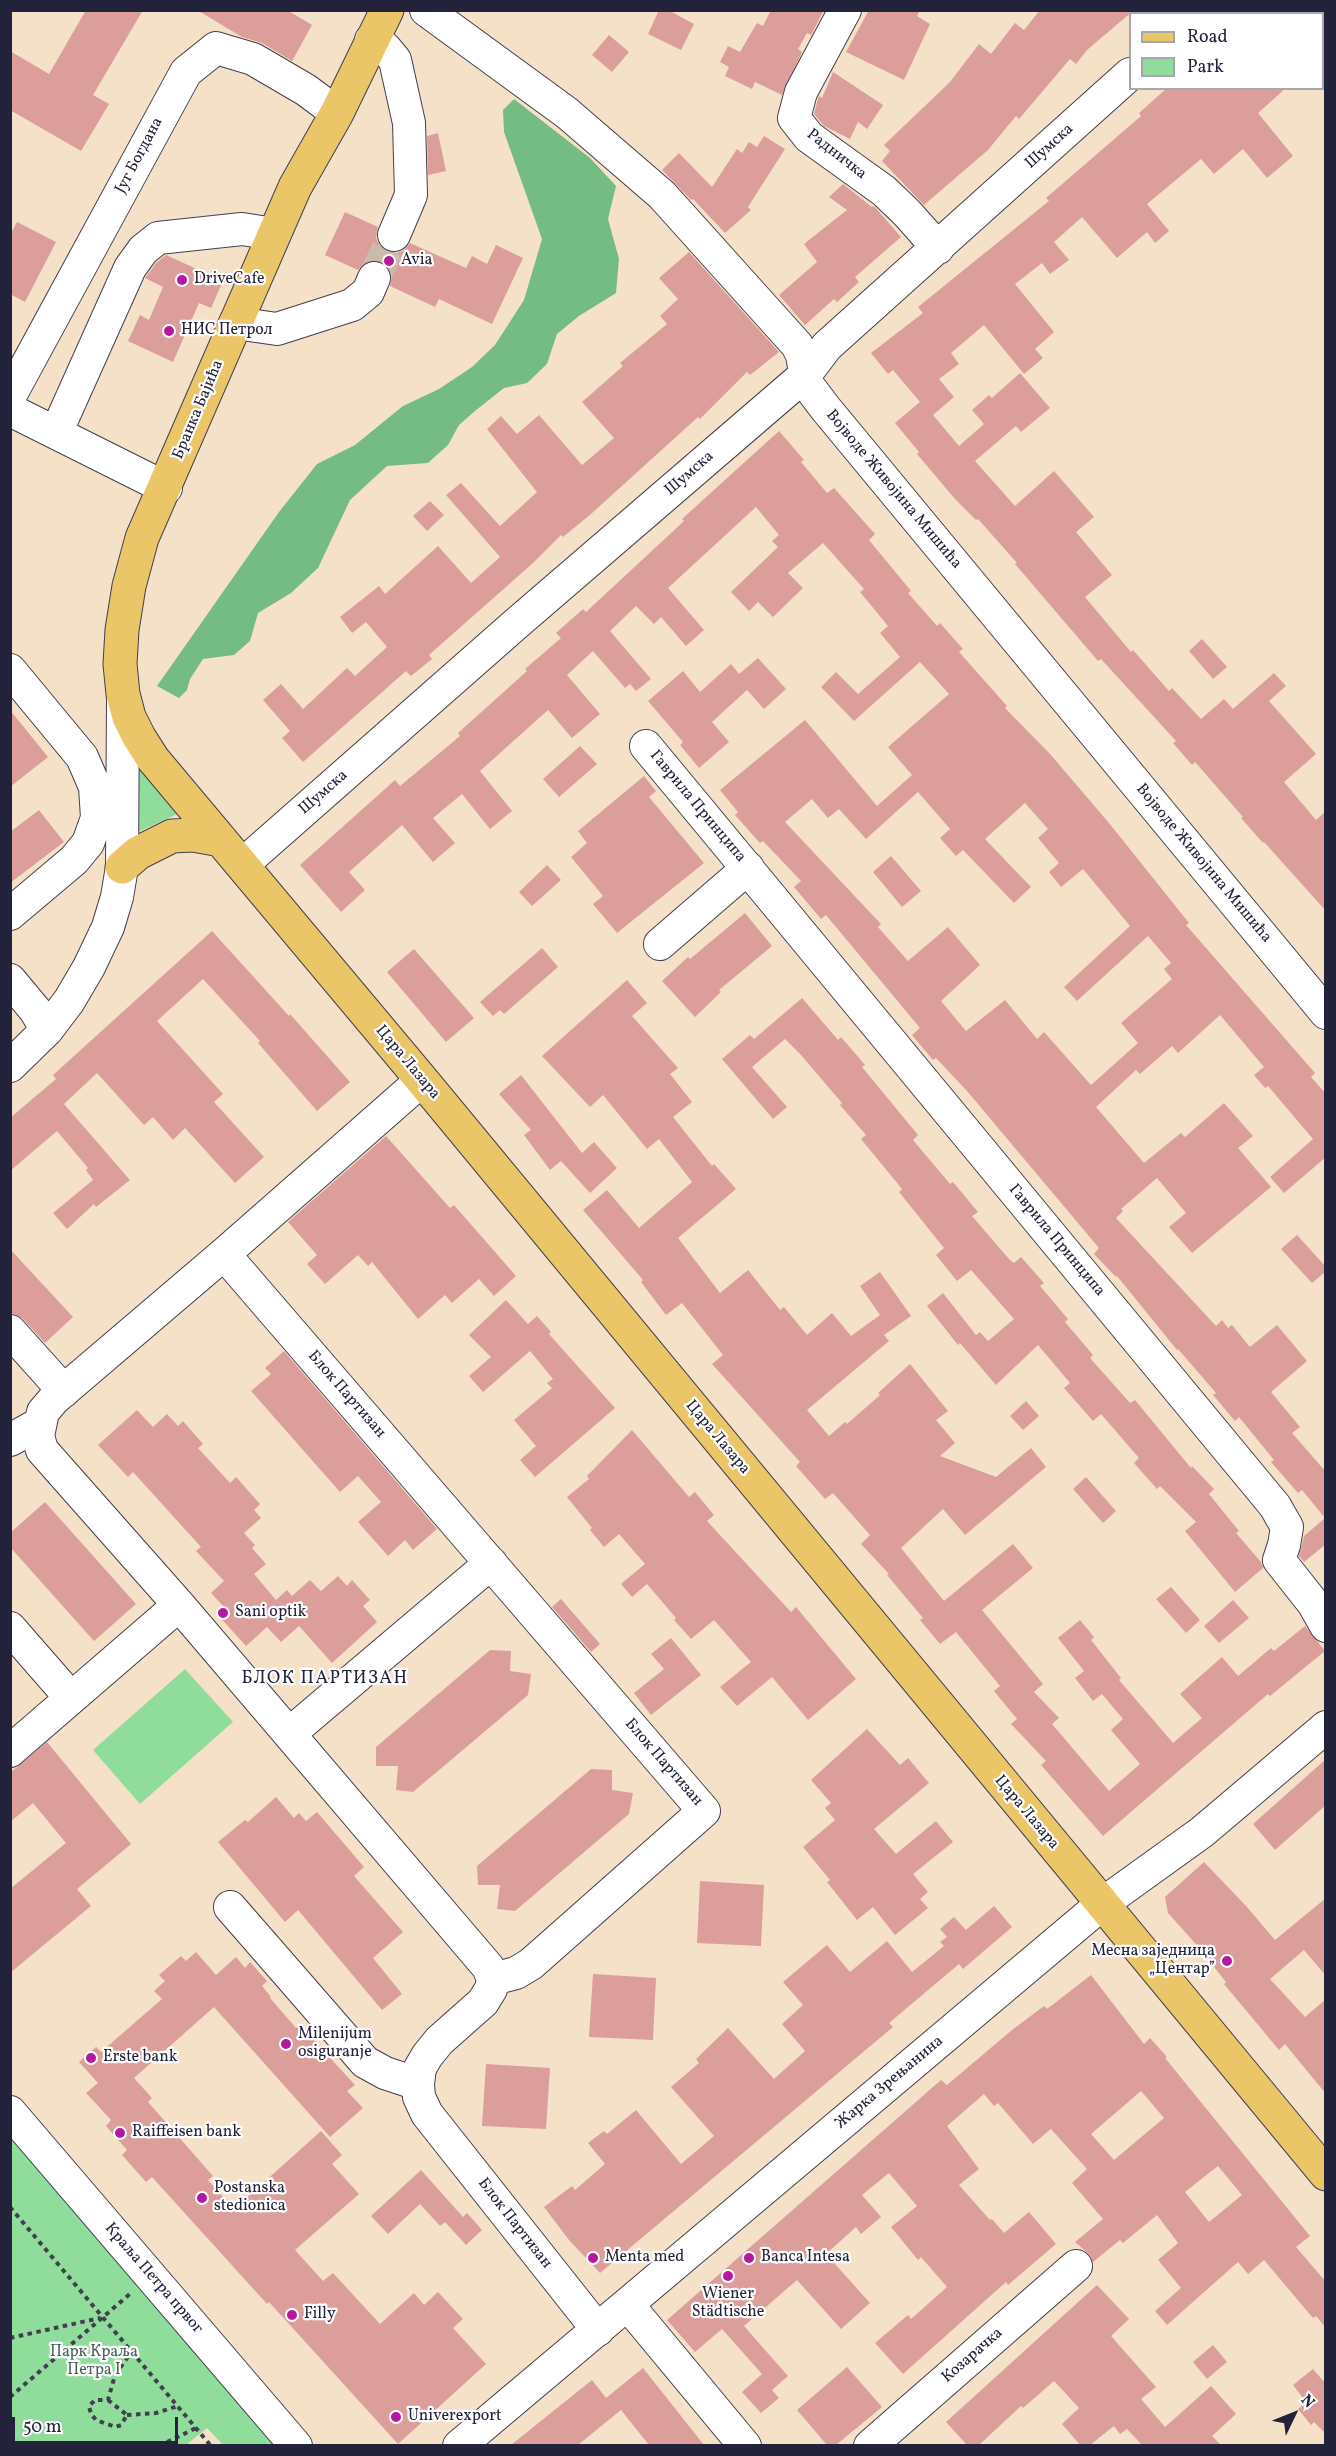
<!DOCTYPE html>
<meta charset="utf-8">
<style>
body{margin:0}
#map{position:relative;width:1336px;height:2456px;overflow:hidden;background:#f5e1c8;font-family:Vollkorn,serif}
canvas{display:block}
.frame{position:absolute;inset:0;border:12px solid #22223b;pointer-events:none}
.legend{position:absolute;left:1129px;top:12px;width:195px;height:78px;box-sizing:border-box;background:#fff;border:2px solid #a7a7b1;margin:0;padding:8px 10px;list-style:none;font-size:18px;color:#22223b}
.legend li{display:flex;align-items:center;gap:12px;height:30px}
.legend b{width:30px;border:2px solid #a7a7b1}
.north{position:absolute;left:1264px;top:2384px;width:60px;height:60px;-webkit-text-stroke:4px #fff;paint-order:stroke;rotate:47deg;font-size:16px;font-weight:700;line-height:24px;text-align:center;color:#22223b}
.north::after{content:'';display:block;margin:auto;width:21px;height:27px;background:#22223b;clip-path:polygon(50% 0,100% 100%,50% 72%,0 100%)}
.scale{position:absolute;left:12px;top:2417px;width:166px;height:27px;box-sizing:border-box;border:3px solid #22223b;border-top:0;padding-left:8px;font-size:18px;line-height:21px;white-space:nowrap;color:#22223b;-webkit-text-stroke:4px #fff;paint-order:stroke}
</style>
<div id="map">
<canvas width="1336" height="2456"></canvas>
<div class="frame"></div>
<ul class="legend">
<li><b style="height:8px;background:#ebc669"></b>Road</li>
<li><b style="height:16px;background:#90dd9b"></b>Park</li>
</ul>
<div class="north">N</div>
<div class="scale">50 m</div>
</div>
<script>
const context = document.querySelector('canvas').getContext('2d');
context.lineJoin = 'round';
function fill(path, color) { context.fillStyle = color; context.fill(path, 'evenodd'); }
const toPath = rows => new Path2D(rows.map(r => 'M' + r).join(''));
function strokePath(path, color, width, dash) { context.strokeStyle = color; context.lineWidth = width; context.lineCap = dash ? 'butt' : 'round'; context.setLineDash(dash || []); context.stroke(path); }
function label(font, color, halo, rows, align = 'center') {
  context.font = font + ' Vollkorn,serif'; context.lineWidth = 4.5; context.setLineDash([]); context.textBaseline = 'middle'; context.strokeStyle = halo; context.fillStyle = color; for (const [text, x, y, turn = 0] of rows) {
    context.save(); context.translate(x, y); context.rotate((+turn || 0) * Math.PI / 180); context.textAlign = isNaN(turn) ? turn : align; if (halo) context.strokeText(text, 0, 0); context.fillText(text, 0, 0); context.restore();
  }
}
fill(toPath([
 [143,761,184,811,140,831,133,830,134,769],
 [185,1669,233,1722,140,1804,93,1750],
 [10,2135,274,2445,223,2445,207,2428,186,2445,11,2445]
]), '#90dd9b');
fill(toPath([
 [514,99,590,158,616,186,608,219,619,259,616,293,579,316,557,334,547,364,527,383,504,388,475,411,459,425,448,445,428,463,387,466,350,500,318,568,291,593,258,613,250,641,234,655,203,659,190,679,187,690,179,698,157,686,279,512,317,464,355,445,403,406,439,389,472,367,495,345,524,300,542,239,504,132,503,110]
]), '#74bc83');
fill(toPath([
 [86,10,143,10,93,95,109,104,81,151,10,110,10,51,49,74],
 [197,10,287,10,312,25,292,61,262,43,242,37],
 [659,10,668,10,694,24,681,50,648,34],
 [771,10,824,10,811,35,807,33,798,49,802,52,782,95,755,82,752,89,725,76,729,67,720,62,728,46,740,52,757,23,763,26],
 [869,10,920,10,917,16,930,24,904,80,846,52],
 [1040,10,1134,10,1087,50,1076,64,1070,59,1019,119,1016,116,988,150,924,205,882,161,890,151,884,145,950,82,979,44,991,54,1015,23,1024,30],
 [609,35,629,52,612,72,592,55],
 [833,72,883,105,867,129,858,122,850,139,824,126,814,114,818,99,819,96,822,98],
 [1167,88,1286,88,1258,113,1293,156,1267,178,1243,149,1214,174,1201,159,1147,204,1169,231,1155,243,1147,232,1117,258,1082,217,1054,242,1069,260,1050,274,1042,263,1015,284,1054,332,1035,349,1043,358,1024,374,984,325,951,353,959,364,939,379,954,397,933,415,959,446,984,424,972,410,989,395,992,398,1020,373,1050,408,1021,432,1016,426,975,461,1015,506,1054,471,1094,517,1076,532,1112,575,1085,597,1131,652,1133,650,1169,691,1172,688,1201,719,1224,699,1233,709,1274,673,1286,686,1269,701,1316,754,1284,782,1316,820,1326,811,1326,911,1264,842,1263,843,1241,818,1243,817,1195,762,1192,765,1173,743,1176,741,1101,659,1098,661,1015,564,1017,563,978,519,976,520,955,499,917,454,919,452,895,423,920,402,893,370,888,374,871,353,923,313,918,307,1049,201,1046,198,1141,116,1139,113],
 [438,133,446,171,428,175,427,136],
 [764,136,785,149,748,207,751,210,725,233,693,199,691,200,662,170,679,153,712,187,737,149,742,153,749,142,757,147],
 [843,184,872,207,874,206,901,237,855,277,859,282,837,302,834,299,805,325,779,295,817,262,804,244,847,210,829,197],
 [345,212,378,227,376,238,380,246,388,252,397,253,404,250,410,243,466,268,472,256,487,264,496,245,523,258,492,324,439,299,435,307,390,286,392,275,388,267,381,261,371,260,364,263,358,270,325,255],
 [17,222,56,242,25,302,10,294,10,235],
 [689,252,779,352,750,375,747,372,700,419,698,417,591,514,563,537,561,535,533,563,429,655,432,659,411,676,406,671,303,762,282,738,290,731,263,700,281,684,303,709,347,668,355,676,387,647,366,622,352,633,340,617,379,586,385,594,438,546,471,583,500,557,446,495,461,483,500,526,537,492,487,429,501,416,517,434,539,415,582,465,614,438,582,402,623,366,620,363,667,324,660,316,678,299,659,278],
 [166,255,223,281,211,308,199,303,173,362,128,341,140,315,149,320,163,287,145,278,156,263],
 [779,431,804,460,801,462,827,493,834,488,875,534,869,540,911,591,908,593,937,626,940,623,963,649,959,652,1007,706,1005,708,1050,754,1109,823,1189,923,1186,925,1315,1073,1311,1077,1326,1094,1326,1157,1284,1193,1270,1177,1313,1139,1268,1086,1265,1088,1254,1075,1264,1067,1220,1015,1178,1053,1172,1046,1140,1074,1136,1070,1096,1107,1144,1163,1181,1133,1185,1137,1224,1103,1253,1136,1238,1148,1271,1187,1192,1253,1169,1227,1186,1213,1157,1178,1121,1209,1123,1211,1116,1218,1216,1326,1222,1320,1228,1328,1232,1325,1250,1347,1277,1325,1307,1361,1271,1392,1300,1427,1292,1433,1326,1472,1326,1544,1304,1562,1299,1556,1304,1536,1325,1518,1302,1490,1298,1493,1271,1462,1274,1460,1239,1417,1235,1421,1213,1395,1216,1393,1178,1349,1177,1350,1117,1276,1116,1277,1094,1254,1099,1248,967,1091,936,1058,933,1060,912,1035,920,1028,826,915,821,919,794,887,801,881,763,841,760,843,735,815,738,812,720,790,805,720,877,806,912,775,888,747,949,694,920,662,854,721,821,687,836,672,858,694,900,657,880,633,888,626,860,592,864,589,823,543,788,573,803,588,773,617,758,602,749,611,731,592,778,547,772,541,779,535,756,507,668,588,704,630,686,646,661,617,654,624,636,606,610,631,651,679,636,691,630,684,625,688,593,651,567,675,600,714,572,738,548,710,480,771,512,811,490,829,462,794,433,818,455,843,433,862,402,825,349,872,365,890,341,912,300,865,395,780,400,786,460,736,458,733,527,671,525,669,561,638,556,633,583,609,586,612,684,521,682,519],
 [918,792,950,829,940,838,956,856,963,850,1014,903,1031,887,985,839,1025,803,1048,829,1038,838,1059,863,1049,872,1061,887,1083,869,1130,926,1064,987,1077,1001,1148,936,1171,963,1164,969,1172,979,1121,1023,1138,1043,1091,1085,1044,1032,1037,1039,1005,1000,966,1031,941,1001,980,965,948,927,908,961,878,927,881,924,785,822,812,799,828,818,839,809,866,839],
 [430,501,444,515,427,531,413,516],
 [1202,639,1227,667,1213,679,1189,651],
 [758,658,786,689,764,709,747,690,712,722,729,742,699,768,680,745,683,742,648,701,683,671,700,692,731,664,739,674],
 [10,710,48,757,10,787],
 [580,746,597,764,559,797,543,779],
 [644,776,656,791,649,797,704,863,617,933,593,904,603,896,571,857,587,843,578,831],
 [39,810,64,842,10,883,10,832],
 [891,856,921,891,902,907,873,872],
 [547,865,561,880,532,906,519,892],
 [745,913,772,946,719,990,721,992,695,1017,662,981,688,957,690,959],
 [212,931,289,1016,290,1014,350,1082,317,1111,258,1043,260,1041,203,979,157,1021,223,1094,214,1102,264,1157,235,1183,185,1128,173,1140,153,1117,144,1125,97,1073,64,1104,130,1180,96,1207,94,1204,67,1229,53,1213,93,1180,86,1170,88,1168,57,1131,10,1171,10,1118,56,1079,53,1075],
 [542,948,558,967,504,1014,500,1010,493,1016,480,1002],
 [414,949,474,1018,446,1042,387,972],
 [627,980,647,1003,632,1016,678,1068,670,1074,692,1102,673,1117,712,1166,714,1164,736,1189,678,1238,720,1293,748,1270,780,1310,784,1307,807,1335,832,1313,851,1336,880,1315,860,1286,880,1272,911,1316,884,1335,889,1341,807,1410,829,1436,845,1422,847,1424,880,1395,878,1393,910,1364,948,1411,936,1420,955,1443,940,1456,996,1477,1031,1448,1046,1467,965,1535,943,1509,901,1548,944,1601,1013,1544,1033,1568,982,1610,1043,1684,1034,1692,1059,1718,1052,1724,1109,1791,1140,1764,1111,1730,1123,1719,1102,1694,1093,1701,1075,1678,1084,1671,1058,1638,1080,1620,1094,1637,1091,1640,1121,1678,1119,1680,1173,1743,1202,1718,1180,1694,1222,1657,1238,1676,1271,1648,1274,1651,1305,1626,1325,1651,1270,1696,1268,1694,1103,1836,1041,1765,1046,1761,1011,1724,1017,1719,994,1691,1000,1686,956,1632,940,1644,920,1620,923,1618,887,1575,889,1574,861,1544,870,1535,833,1493,825,1499,796,1466,800,1462,712,1364,723,1355,682,1303,666,1315,641,1282,643,1280,583,1210,607,1190,639,1228,692,1182,659,1139,647,1149,603,1095,590,1107,542,1056],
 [802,998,838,1040,841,1037,865,1065,862,1067,918,1135,913,1140,950,1184,953,1182,978,1212,972,1216,1009,1259,1014,1263,1021,1257,1044,1283,1040,1286,1068,1319,1065,1322,1093,1355,1090,1358,1130,1403,1135,1400,1191,1468,1192,1466,1214,1489,1209,1494,1239,1531,1236,1533,1261,1562,1263,1568,1235,1592,1185,1531,1196,1522,1160,1486,1157,1489,1134,1463,1139,1458,1101,1414,1093,1421,1064,1388,1070,1383,1038,1345,996,1385,960,1343,958,1345,927,1306,943,1293,976,1335,980,1332,988,1341,1014,1319,971,1270,957,1281,936,1255,944,1248,899,1192,902,1189,861,1139,866,1135,840,1105,842,1103,801,1055,785,1039,752,1067,787,1107,773,1119,722,1059,750,1035,754,1039],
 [521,1075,582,1153,594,1142,617,1168,590,1193,561,1161,550,1170,524,1135,531,1130,499,1094],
 [386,1136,450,1208,454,1205,516,1276,494,1296,479,1279,452,1303,445,1295,418,1319,372,1262,368,1266,358,1255,325,1284,307,1264,317,1255,288,1222],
 [1297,1235,1326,1267,1326,1271,1312,1283,1281,1249],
 [10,1249,73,1317,45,1343,23,1319,10,1312],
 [506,1300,528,1324,537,1316,551,1332,549,1334,615,1408,535,1477,520,1460,536,1446,514,1420,552,1388,547,1383,553,1379,530,1351,483,1392,469,1376,491,1357,469,1335],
 [284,1351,437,1529,413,1550,405,1540,388,1556,358,1522,381,1502,358,1476,340,1492,251,1391,271,1374,265,1368],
 [1026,1401,1039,1416,1023,1430,1010,1416],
 [137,1410,153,1427,167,1414,178,1426,183,1421,203,1444,198,1448,230,1483,236,1477,260,1504,254,1510,261,1518,244,1533,255,1545,252,1548,266,1564,254,1574,276,1600,287,1590,292,1596,310,1580,321,1591,338,1576,347,1586,352,1580,370,1600,363,1606,377,1622,332,1663,299,1626,281,1642,267,1627,246,1646,216,1613,223,1606,211,1593,224,1581,196,1551,201,1547,133,1472,128,1477,98,1445],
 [632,1430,689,1497,695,1492,714,1515,707,1521,791,1612,796,1607,856,1679,808,1720,772,1677,737,1706,720,1687,751,1662,714,1620,691,1639,674,1620,676,1618,647,1584,632,1597,621,1584,645,1564,619,1534,604,1547,590,1530,592,1528,567,1497,589,1479,587,1476],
 [1086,1477,1116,1511,1103,1523,1073,1489],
 [45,1502,136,1604,94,1641,10,1547,10,1533],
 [1171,1587,1200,1620,1186,1633,1156,1599],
 [561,1599,600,1644,591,1652,552,1607],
 [1233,1600,1249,1618,1219,1643,1204,1626],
 [671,1638,701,1675,651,1715,634,1693,664,1669,651,1654],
 [490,1650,511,1651,510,1671,531,1674,528,1695,413,1792,396,1790,398,1766,376,1766,376,1747],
 [867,1729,900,1765,908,1758,929,1783,874,1829,896,1854,936,1821,953,1842,913,1874,928,1892,920,1899,928,1908,895,1935,873,1907,857,1920,827,1882,830,1880,803,1847,835,1820,825,1808,831,1803,811,1780],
 [47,1742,131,1844,77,1889,91,1906,10,1973,10,1889,66,1843,33,1803,10,1822,10,1773],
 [1326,1759,1326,1805,1275,1850,1253,1824],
 [591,1769,612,1770,612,1790,633,1793,629,1814,515,1911,497,1909,500,1885,478,1885,477,1866],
 [276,1797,294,1818,299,1813,306,1821,317,1812,364,1867,354,1876,403,1932,373,1958,402,1994,382,2010,298,1910,285,1922,218,1842,245,1820,248,1822],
 [1204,1862,1247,1907,1275,1940,1326,1898,1326,1976,1304,1950,1270,1979,1305,2017,1326,1999,1326,2094,1285,2044,1279,2050,1224,1984,1226,1982,1194,1942,1168,1913,1165,1897],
 [700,1881,764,1885,761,1946,697,1943],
 [994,1906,1012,1927,963,1969,959,1964,889,2023,893,2027,600,2273,569,2240,544,2207,572,2186,575,2190,605,2164,588,2143,604,2131,607,2134,636,2110,681,2164,714,2136,671,2087,699,2063,696,2059,728,2028,774,2079,805,2051,782,2024,803,2005,783,1982,827,1945,850,1972,887,1941,912,1972,944,1946,940,1942,947,1937,940,1929,954,1917,966,1930],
 [196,1952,216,1975,236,1957,245,1968,250,1962,267,1981,262,1986,271,1997,270,1998,296,2028,299,2024,355,2085,347,2091,363,2108,330,2137,214,2007,134,2078,152,2098,148,2102,213,2176,208,2180,234,2209,321,2131,342,2155,332,2164,359,2194,295,2250,323,2281,333,2273,380,2324,414,2293,424,2305,438,2292,463,2319,453,2328,486,2364,398,2444,269,2302,267,2304,152,2177,146,2182,122,2155,127,2150,106,2126,111,2120,86,2093,98,2083,79,2062,96,2047,101,2052,162,1999,154,1991,165,1981,159,1975,181,1956,186,1961],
 [593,1974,656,1978,653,2040,589,2037],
 [1091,1975,1144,2044,1150,2038,1167,2057,1165,2058,1310,2236,1296,2247,1326,2282,1326,2328,1316,2316,1313,2318,1264,2260,1248,2274,1238,2262,1167,2325,1155,2311,1181,2288,1158,2260,1178,2243,1157,2215,1123,2243,1120,2240,1093,2262,1089,2254,1075,2242,1103,2219,1072,2183,1087,2169,1051,2129,1033,2144,998,2103,994,2106,984,2094,947,2126,979,2169,959,2185,990,2220,992,2219,1004,2233,1029,2212,1056,2244,1008,2285,1006,2282,903,2374,875,2343,908,2315,911,2319,947,2287,921,2257,918,2260,891,2227,917,2206,889,2173,862,2195,881,2217,861,2234,856,2227,826,2254,870,2303,841,2329,797,2280,744,2326,788,2376,772,2390,779,2398,761,2413,742,2392,762,2374,722,2329,695,2352,667,2320,941,2080,947,2085,1012,2030,1044,2006,1047,2009],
 [1141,2091,1164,2118,1114,2160,1091,2134],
 [1218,2166,1242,2195,1209,2222,1185,2192],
 [486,2064,550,2068,546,2129,482,2126],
 [421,2170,463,2217,467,2213,482,2230,466,2245,445,2222,440,2226,420,2204,388,2234,371,2216],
 [1097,2285,1129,2319,1111,2336,1156,2387,1141,2399,1165,2427,1211,2386,1236,2414,1212,2436,1221,2445,1142,2445,1127,2429,1120,2434,1114,2426,1090,2445,1080,2445,1062,2424,1079,2408,1054,2381,1023,2408,1021,2406,979,2445,967,2445,946,2422],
 [1213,2345,1227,2362,1207,2379,1193,2362],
 [847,2367,882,2407,836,2445,827,2445,797,2410],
 [643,2368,704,2445,649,2445,621,2410,578,2445,511,2445,592,2380,606,2398],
 [1313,2369,1326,2384,1326,2434,1314,2422,1311,2425,1298,2409,1306,2402,1293,2385]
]), '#db9e9b');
strokePath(toPath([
 [374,278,394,235]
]), '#cbbbac', 32, [32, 16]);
const minor = toPath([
 [426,10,567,113,662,195,797,345,802,355,807,384,826,409,1326,1013],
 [845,10,801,92,794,118,809,137,884,191,907,213,938,248],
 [1201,14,1205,10],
 [371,40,385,48,395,60,409,123,411,195,394,235],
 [235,323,277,329,352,305,368,292,374,278],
 [10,396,186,72,216,48,253,59,306,90,337,113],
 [10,410,166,488],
 [56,433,130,268,143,250,158,238,242,229,274,234],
 [10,670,82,757,95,787,97,818,88,843,74,860,10,914],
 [646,746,1275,1506,1287,1527,1284,1545,1279,1560,1313,1603,1326,1626],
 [242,865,517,623,805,375,827,346,1130,74],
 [660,944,748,868],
 [10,980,35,1010,47,1030],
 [10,1066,47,1030,69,1001,89,967,108,927,117,897,122,867,123,699],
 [422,1080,224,1254,54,1399,43,1412,38,1436,42,1450,179,1605,488,1967,493,1979,491,1989,483,2002,439,2041,427,2056,420,2068,418,2084,419,2097,427,2114,598,2330],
 [224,1254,704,1811,531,1964,516,1973,493,1979],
 [10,1331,64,1391],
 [10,1440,39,1424],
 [10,1628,71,1698],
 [289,1734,491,1563],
 [10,1751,179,1605],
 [230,1907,365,2062,385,2073,418,2084],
 [10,2112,296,2446],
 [628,2305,745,2446],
 [459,2446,1102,1904,1202,1832,1326,1727],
 [870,2446,1076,2266]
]);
const major = toPath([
 [387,10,337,113,295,187,142,538,129,586,122,630,120,664,123,694,129,717,139,737,153,759,422,1080,1326,2174],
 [122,867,138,853,172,836,193,835,221,840]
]);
strokePath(minor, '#423f50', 34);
strokePath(major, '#423f50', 35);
strokePath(toPath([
 [10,2207,211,2446],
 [10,2338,100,2318],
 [10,2397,131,2293],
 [108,2400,127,2415,121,2425,116,2427,96,2420,91,2414,89,2406,95,2400,108,2400,115,2375,132,2351],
 [127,2415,156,2413,178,2406],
 [159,2446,196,2428]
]), '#423f50', 4, [4.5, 4.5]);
strokePath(minor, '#fff', 32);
strokePath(major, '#ebc669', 33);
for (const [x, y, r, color] of [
 [389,261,6,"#b5179e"],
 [182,280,6,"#b5179e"],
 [169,331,6,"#b5179e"],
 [223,1613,6,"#b5179e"],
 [1227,1961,6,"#b5179e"],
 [286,2044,6,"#b5179e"],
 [91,2058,6,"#b5179e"],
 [120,2133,6,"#b5179e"],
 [202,2198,6,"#b5179e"],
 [593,2258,6,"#b5179e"],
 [749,2258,6,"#b5179e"],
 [728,2276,6,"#b5179e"],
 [292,2315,6,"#b5179e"],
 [396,2417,6,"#b5179e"]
]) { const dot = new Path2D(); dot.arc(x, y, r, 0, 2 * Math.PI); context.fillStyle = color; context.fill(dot); strokePath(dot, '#fff', 2); }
label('16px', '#22223b', '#fff', [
 ["Шумска",1050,147,-42],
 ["Радничка",836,155,38],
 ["Југ Богдана",140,156,-62],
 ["Бранка Бајића",199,410,-67],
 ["Шумска",690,474,-41],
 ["Војводе Живојина Мишића",893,490,50],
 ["Шумска",324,793,-41],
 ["Гаврила Принципа",697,807,50],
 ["Војводе Живојина Мишића",1203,864,50],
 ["Цара Лазара",407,1063,50],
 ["Гаврила Принципа",1056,1241,50],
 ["Блок Партизан",346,1395,49],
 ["Цара Лазара",717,1438,50],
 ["Блок Партизан",663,1763,49],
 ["Цара Лазара",1026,1813,50],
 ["Жарка Зрењанина",890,2083,-40],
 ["Блок Партизан",514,2224,52],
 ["Краља Петра првог",153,2279,49],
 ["Козарачка",973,2356,-41]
]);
label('16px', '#22223b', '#fff', [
 ["Avia",401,261],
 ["DriveCafe",194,280],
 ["НИС Петрол",181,331],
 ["Sani optik",235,1613],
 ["Месна заједница",1215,1952,"right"],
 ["„Центар”",1215,1970,"right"],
 ["Milenijum",298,2035],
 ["osiguranje",298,2053],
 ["Erste bank",103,2058],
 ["Raiffeisen bank",132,2133],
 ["Postanska",214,2189],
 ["stedionica",214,2207],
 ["Menta med",605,2258],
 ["Banca Intesa",761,2258],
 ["Wiener",728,2295,"center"],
 ["Städtische",728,2313,"center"],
 ["Filly",304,2315],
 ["Univerexport",408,2417]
], 'left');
label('16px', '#48635d', '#fff', [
 ["Парк Краља",94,2353],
 ["Петра I",94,2371]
]);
context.letterSpacing = '1.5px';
label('18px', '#22223b', '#fff', [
 ["БЛОК ПАРТИЗАН",325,1680]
]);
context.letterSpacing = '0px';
</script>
